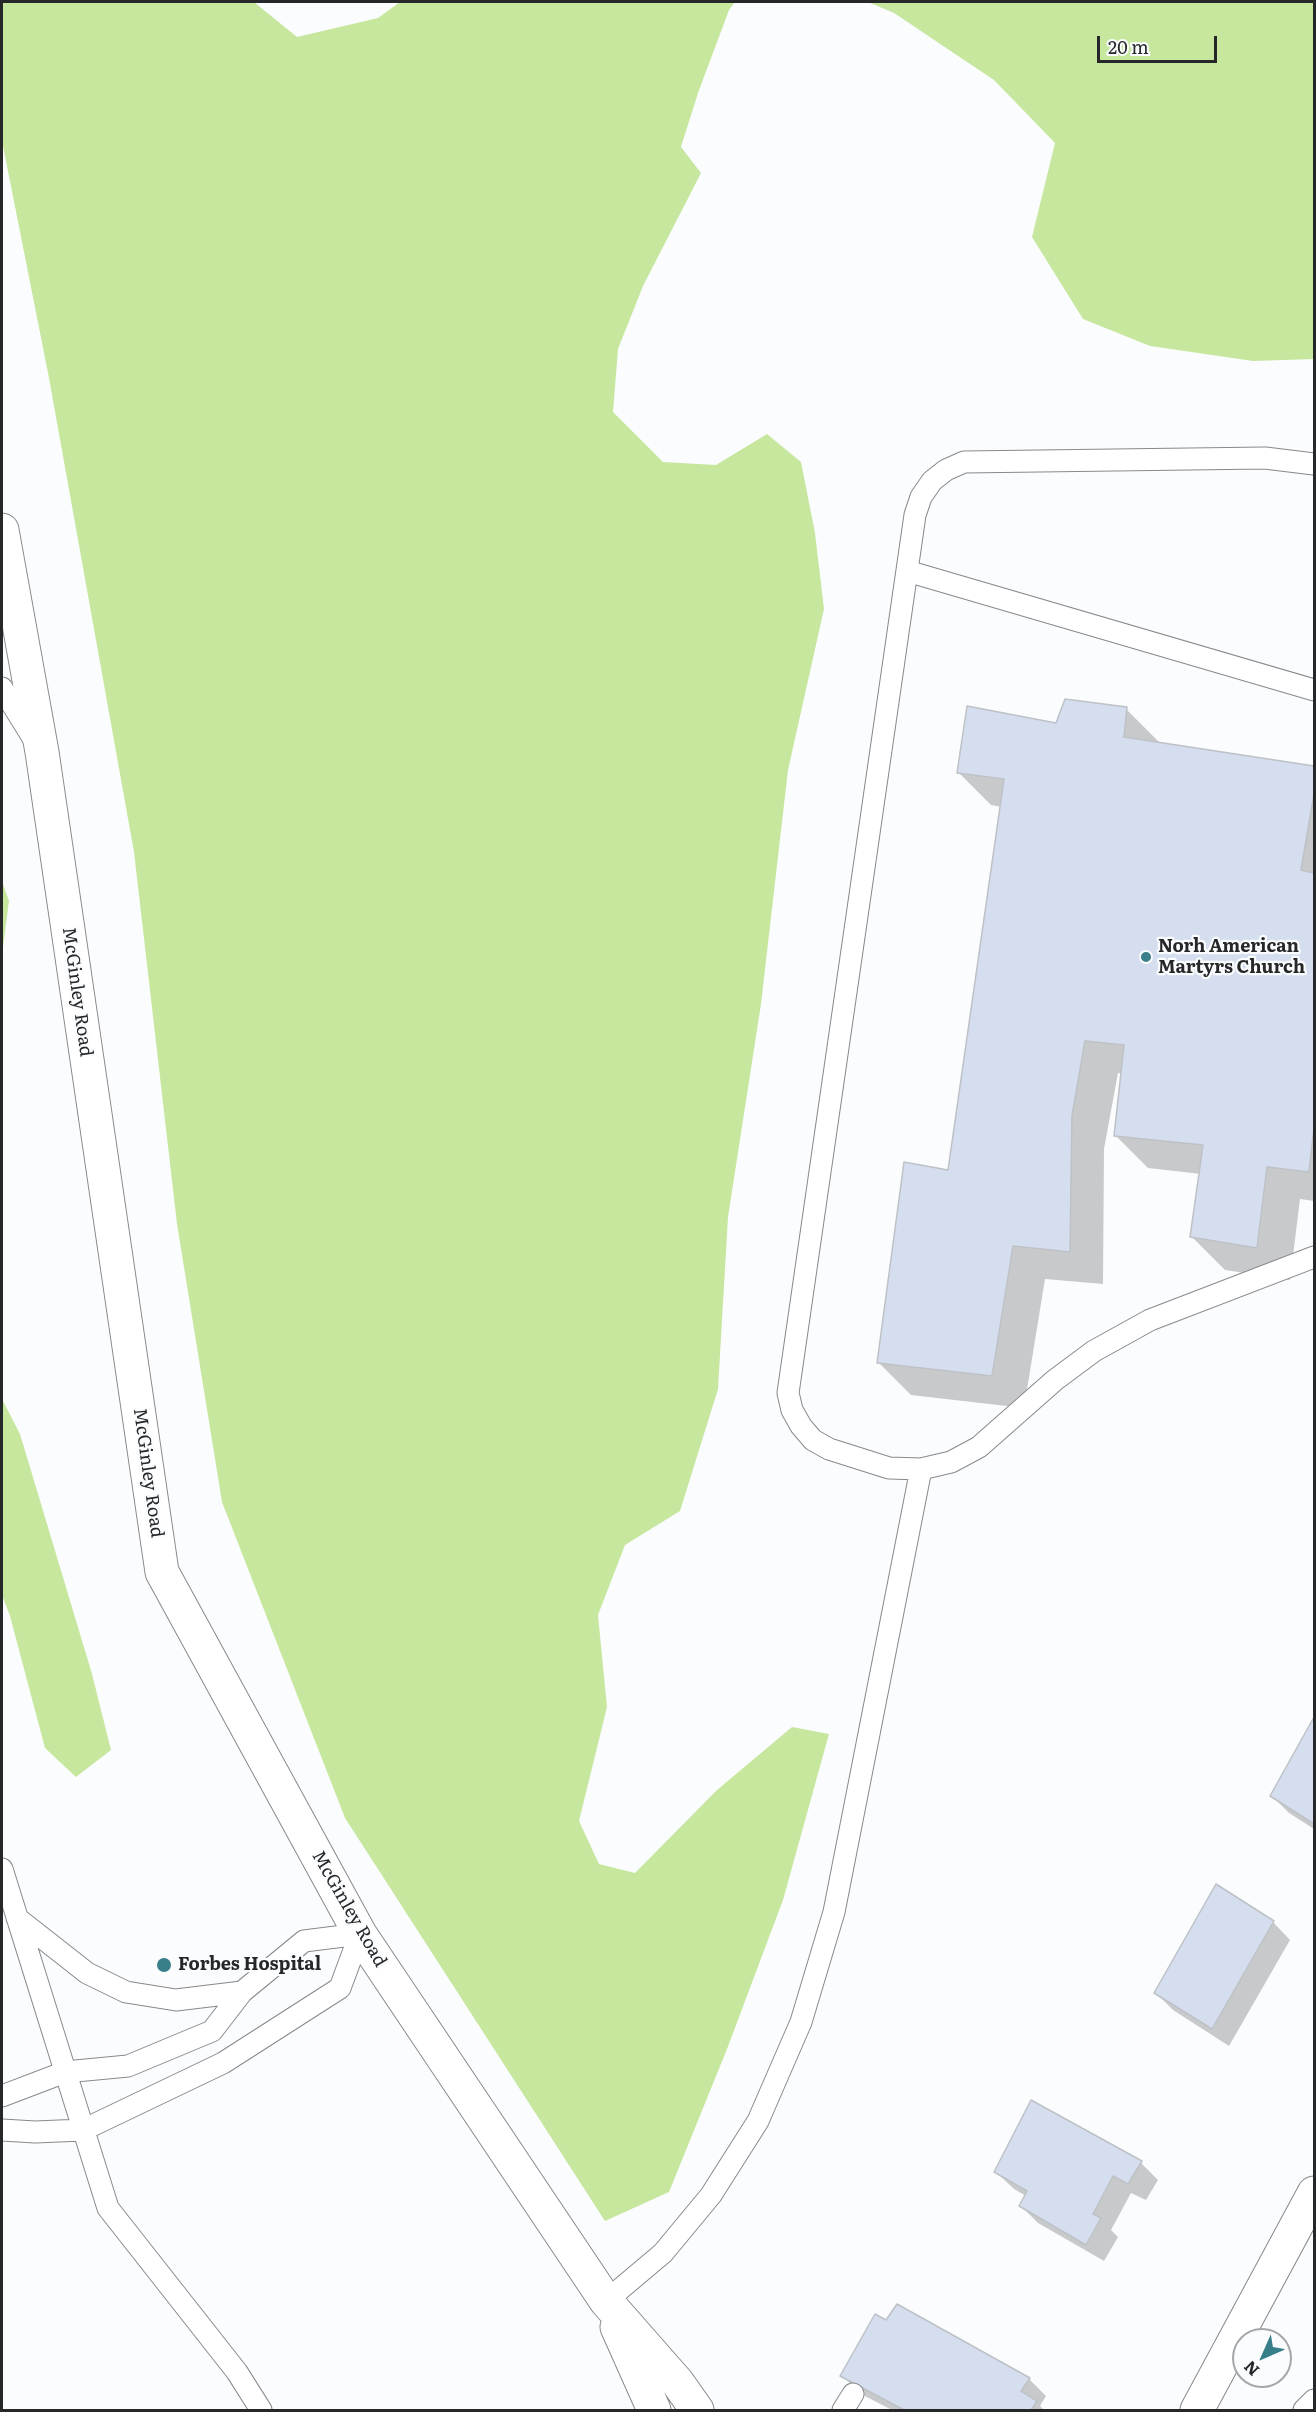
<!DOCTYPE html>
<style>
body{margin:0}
#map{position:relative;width:1316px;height:2412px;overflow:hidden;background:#fafcfe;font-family:Literata,serif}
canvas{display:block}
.frame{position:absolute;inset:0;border:3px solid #262728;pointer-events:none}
.north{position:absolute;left:1232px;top:2328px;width:60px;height:60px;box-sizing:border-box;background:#fafcfe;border:2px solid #a5a7a8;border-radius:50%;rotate:225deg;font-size:16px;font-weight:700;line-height:24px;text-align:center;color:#262728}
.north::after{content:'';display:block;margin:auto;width:21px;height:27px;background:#387f8a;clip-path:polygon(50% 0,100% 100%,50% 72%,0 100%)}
.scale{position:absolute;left:1097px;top:36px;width:120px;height:27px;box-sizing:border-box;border:3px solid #262728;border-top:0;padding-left:8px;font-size:18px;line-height:21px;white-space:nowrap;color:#262728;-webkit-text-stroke:4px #fafcfe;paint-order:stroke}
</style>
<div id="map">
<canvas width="1316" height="2412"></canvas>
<div class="frame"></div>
<div class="north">N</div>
<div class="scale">20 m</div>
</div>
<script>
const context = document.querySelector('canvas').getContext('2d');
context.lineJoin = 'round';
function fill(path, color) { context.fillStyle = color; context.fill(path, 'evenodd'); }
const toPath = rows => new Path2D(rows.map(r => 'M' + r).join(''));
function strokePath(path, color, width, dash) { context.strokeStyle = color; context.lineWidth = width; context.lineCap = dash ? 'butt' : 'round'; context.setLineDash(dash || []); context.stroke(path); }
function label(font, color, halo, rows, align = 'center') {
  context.font = font + ' Literata,serif'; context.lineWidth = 4.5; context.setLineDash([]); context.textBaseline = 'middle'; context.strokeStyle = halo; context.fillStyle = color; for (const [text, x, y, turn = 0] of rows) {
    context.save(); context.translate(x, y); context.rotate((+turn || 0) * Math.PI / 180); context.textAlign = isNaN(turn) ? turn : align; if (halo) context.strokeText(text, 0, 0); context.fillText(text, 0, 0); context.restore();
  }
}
fill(toPath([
 [2,2,254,2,297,37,378,18,400,2,735,2,729,10,698,93,681,147,701,173,643,286,618,349,613,412,663,462,716,465,767,434,801,462,815,533,824,609,788,770,761,1004,728,1217,718,1389,680,1511,625,1545,598,1615,607,1707,579,1821,599,1864,635,1873,717,1790,792,1727,829,1734,783,1900,727,2049,669,2192,605,2221,345,1818,222,1502,177,1224,134,852,49,378,2,141],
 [868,2,1314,2,1314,359,1253,361,1150,346,1083,319,1032,237,1055,143,994,80,894,13],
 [2,881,9,901,3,947,2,945],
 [2,1399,20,1434,92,1674,111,1750,76,1777,45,1748,10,1616,2,1595]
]), '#c7e79f');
fill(toPath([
 [1126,709,1159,742,1159,744,1314,768,1314,1201,1300,1199,1290,1280,1225,1270,1192,1237,1201,1174,1148,1168,1115,1135,1122,1074,1118,1073,1104,1149,1103,1284,1045,1279,1024,1408,911,1395,878,1362,949,1171,1002,807,991,805,958,772,1057,725],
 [1314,1720,1314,1829,1289,1813,1272,1796],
 [1273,1922,1290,1940,1229,2046,1173,2010,1156,1993],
 [1141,2163,1158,2180,1146,2200,1131,2193,1111,2230,1118,2237,1104,2261,1038,2223,1021,2206,1026,2196,1014,2189,996,2172],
 [886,2322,1029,2379,1046,2396,1040,2406,1044,2410,892,2410,859,2393,842,2375]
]), '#0003');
const building = toPath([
 [1065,699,1127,707,1124,737,1314,766,1314,794,1301,870,1314,873,1314,1128,1309,1172,1267,1167,1257,1248,1190,1237,1203,1145,1114,1136,1124,1045,1085,1041,1072,1116,1070,1252,1013,1246,992,1376,877,1363,904,1162,948,1170,1004,779,957,773,967,706,1056,723,1065,699],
 [1314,1717,1314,1824,1270,1796,1314,1717],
 [1216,1884,1274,1921,1212,2029,1154,1993,1216,1884],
 [1031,2100,1142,2161,1128,2184,1113,2176,1093,2214,1101,2218,1086,2245,1019,2206,1027,2191,994,2172,1031,2100],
 [897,2304,1030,2378,1021,2391,1037,2401,1031,2410,904,2410,840,2376,875,2314,886,2320,897,2304]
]);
fill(building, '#d4deef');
strokePath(building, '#bec1c5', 1.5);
const lane = toPath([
 [1314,464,1265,458,964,462,946,470,932,481,921,497,915,515,788,1393,792,1410,801,1426,813,1440,829,1449,889,1468,921,1469,951,1462,979,1447,1055,1380,1094,1351,1150,1320,1314,1257],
 [907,571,1314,690],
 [2,688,33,738],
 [2,1869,108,2208,237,2372,261,2410],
 [17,1918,87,1973,126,1992,176,2000,242,1992],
 [2,2096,65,2072,128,2066,212,2031,242,1992,304,1941,360,1934,340,1988,223,2063,83,2130,35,2132,2,2130],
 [606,2301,663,2253,711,2195,758,2121,801,2022,834,1912,921,1469],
 [843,2410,853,2394],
 [1304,2410,1314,2400]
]);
const street = toPath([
 [2,530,42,752,162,1572,360,1934,606,2301,678,2383,697,2410],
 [617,2327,654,2410]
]);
const secondary = toPath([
 [1197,2410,1314,2193]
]);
strokePath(lane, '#87898d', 23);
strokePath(street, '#87898d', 35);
strokePath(secondary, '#87898d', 35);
strokePath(lane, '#fff', 21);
strokePath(street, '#fff', 33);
strokePath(secondary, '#fff', 33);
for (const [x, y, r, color] of [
 [1146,957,6,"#387f8a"],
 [164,1965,8,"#387f8a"]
]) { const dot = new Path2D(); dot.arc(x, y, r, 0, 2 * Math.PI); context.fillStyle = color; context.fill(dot); strokePath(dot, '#fafcfe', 2); }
label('bold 18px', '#262728', '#fafcfe', [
 ["Norh American",1158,947],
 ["Martyrs Church",1158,968],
 ["Forbes Hospital",178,1965]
], 'left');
label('18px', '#262728', '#fafcfe', [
 ["McGinley Road",77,992,82],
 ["McGinley Road",148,1473,82],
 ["McGinley Road",349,1909,60]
]);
</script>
